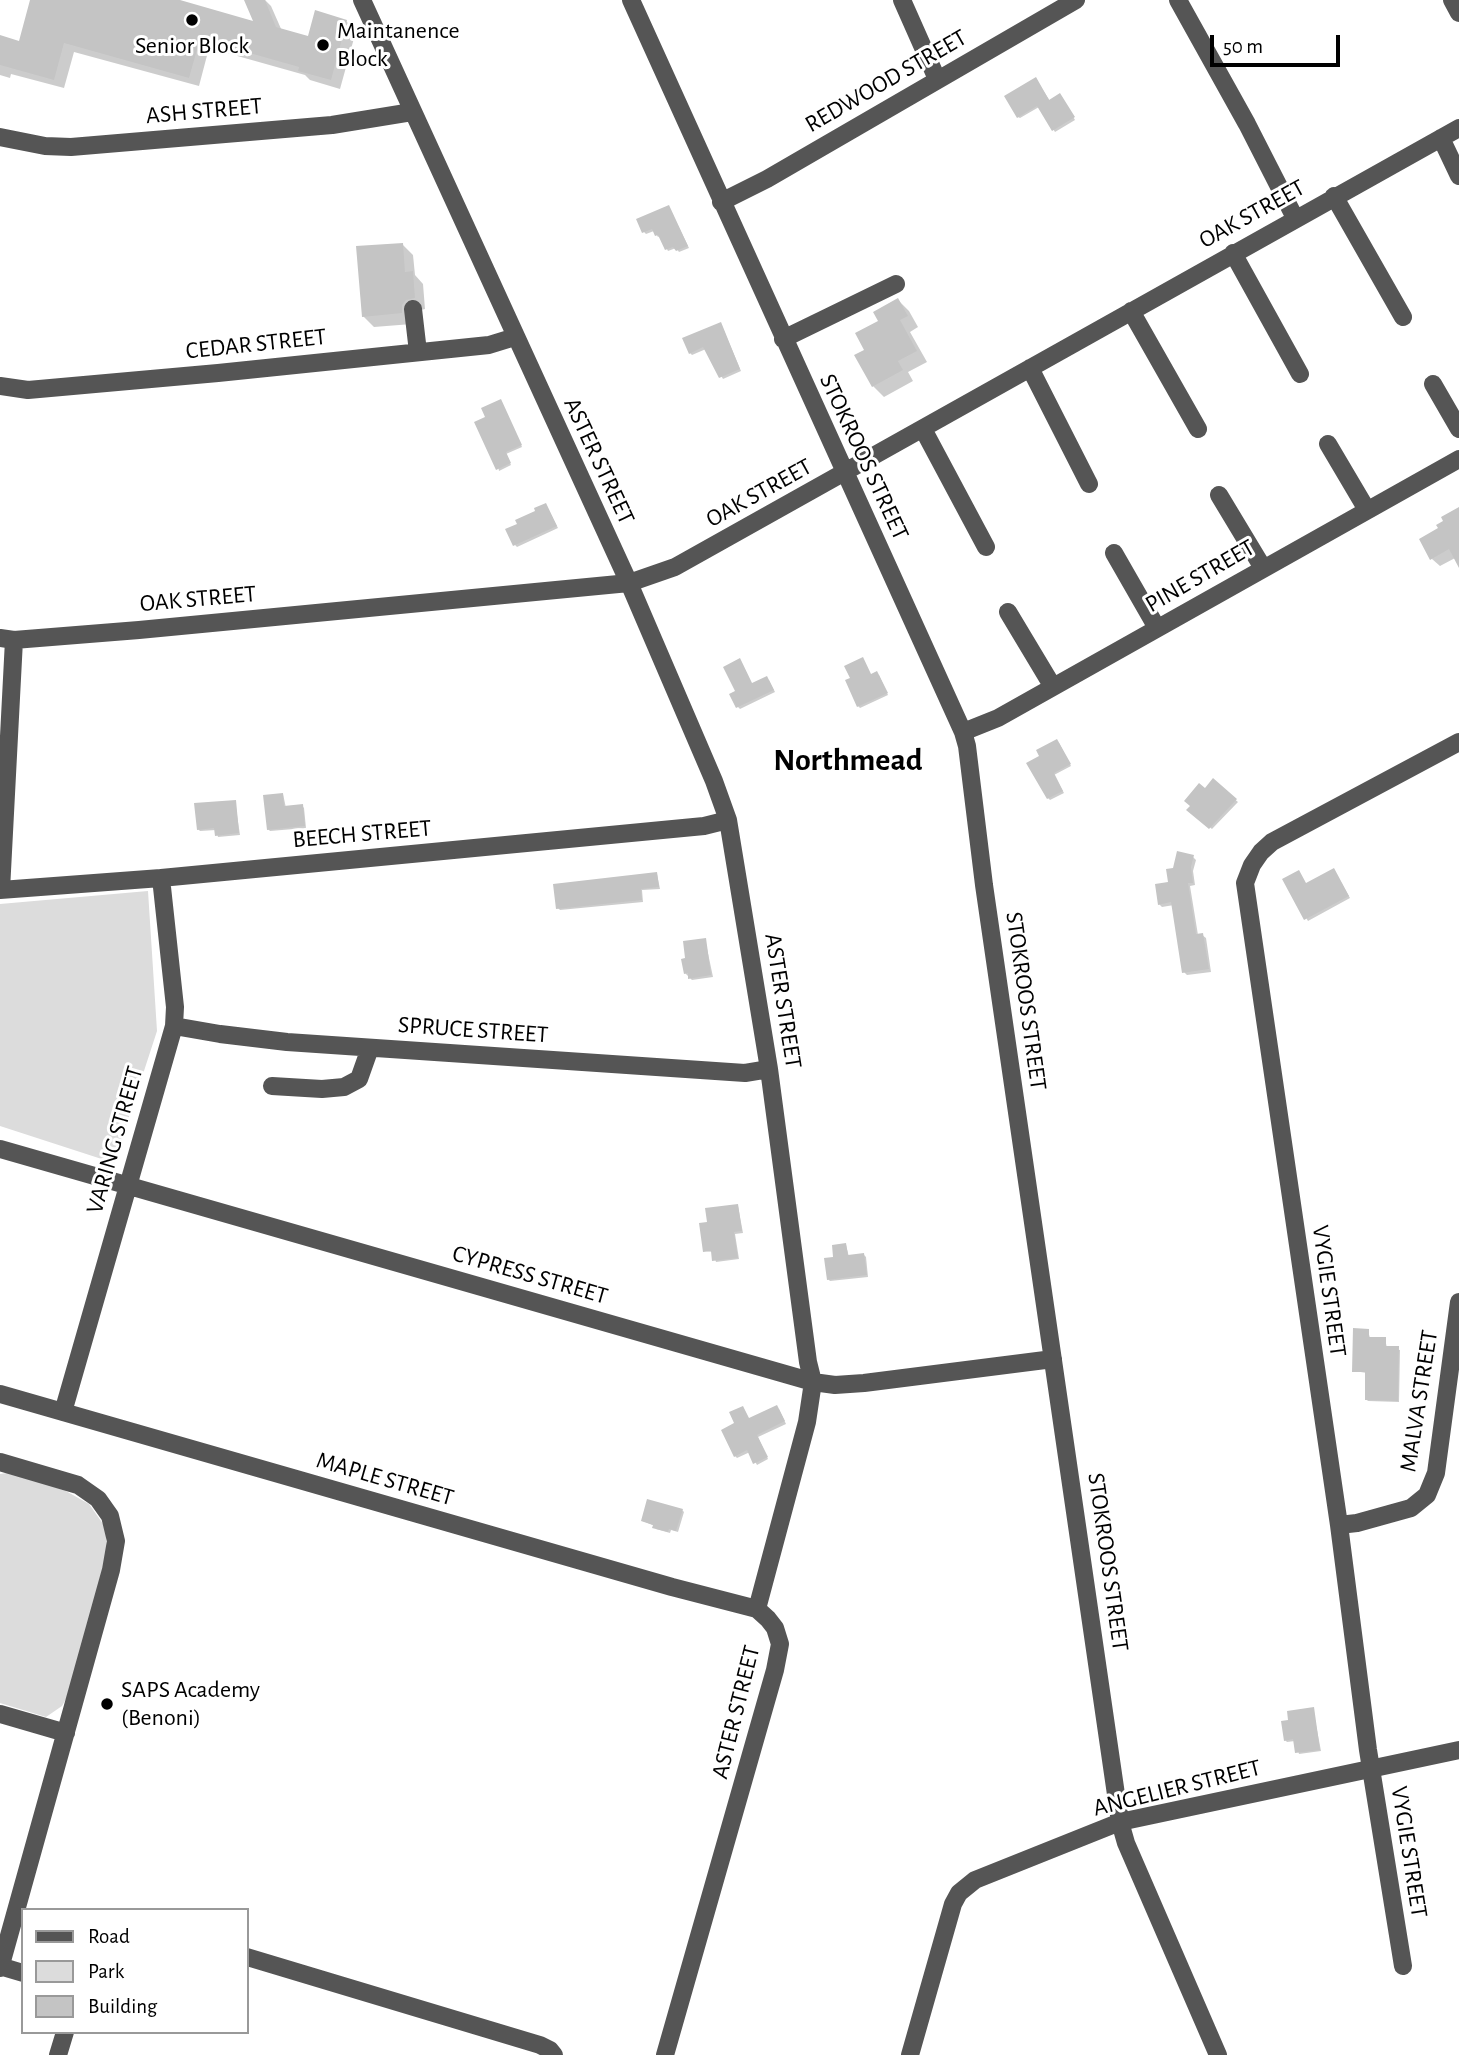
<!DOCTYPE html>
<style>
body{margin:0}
#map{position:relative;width:1459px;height:2055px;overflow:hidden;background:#fff;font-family:"Alegreya Sans",sans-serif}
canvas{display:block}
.legend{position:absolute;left:21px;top:1908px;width:228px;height:126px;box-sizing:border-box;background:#fff;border:2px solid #999;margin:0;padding:9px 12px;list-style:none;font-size:21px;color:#000}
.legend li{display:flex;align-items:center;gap:14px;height:35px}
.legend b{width:35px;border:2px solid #999}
.scale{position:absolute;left:1210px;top:35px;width:130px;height:32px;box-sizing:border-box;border:4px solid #000;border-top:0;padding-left:9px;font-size:21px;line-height:24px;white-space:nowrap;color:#000;-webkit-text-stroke:5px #fff;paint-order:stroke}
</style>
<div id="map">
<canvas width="1459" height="2055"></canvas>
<ul class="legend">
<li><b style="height:9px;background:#555"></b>Road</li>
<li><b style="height:19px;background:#dcdcdc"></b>Park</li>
<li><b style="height:19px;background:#c4c4c4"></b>Building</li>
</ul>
<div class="scale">50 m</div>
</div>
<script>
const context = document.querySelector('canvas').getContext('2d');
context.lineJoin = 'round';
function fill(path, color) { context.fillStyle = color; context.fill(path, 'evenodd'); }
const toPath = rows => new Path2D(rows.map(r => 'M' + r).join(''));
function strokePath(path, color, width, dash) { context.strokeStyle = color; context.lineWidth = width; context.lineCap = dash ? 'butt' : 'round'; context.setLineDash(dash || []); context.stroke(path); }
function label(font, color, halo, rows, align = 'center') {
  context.font = font + ' "Alegreya Sans",sans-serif'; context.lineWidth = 6; context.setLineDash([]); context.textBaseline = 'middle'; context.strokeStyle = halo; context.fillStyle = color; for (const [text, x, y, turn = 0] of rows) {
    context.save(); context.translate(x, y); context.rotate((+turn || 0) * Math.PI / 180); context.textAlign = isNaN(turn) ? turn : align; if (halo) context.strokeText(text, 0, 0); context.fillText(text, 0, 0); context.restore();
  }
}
fill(toPath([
 [148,891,157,1031,114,1163,0,1126,0,904],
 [14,1472,57,1486,89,1504,106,1528,107,1558,70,1692,62,1706,46,1717,0,1703,0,1474]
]), '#dcdcdc');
fill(toPath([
 [32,0,173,0,256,23,253,0,265,0,271,6,282,31,309,38,346,21,356,31,340,89,310,80,305,75,209,48,199,86,74,52,64,88,11,74,10,78,0,75,0,37,20,43],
 [1036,79,1050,101,1062,97,1075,120,1055,132,1039,107,1020,118,1018,117],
 [669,207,689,248,679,252,676,248,668,251,660,236,658,237,654,231,646,234,644,232],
 [402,244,413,255,415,275,423,284,425,309,417,311,412,324,374,327,363,316],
 [898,300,909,311,918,327,910,332,927,362,908,372,913,381,884,397,873,386,866,350],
 [722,326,741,371,723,379,706,349,692,355,690,353],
 [502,403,522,447,506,454,511,465,499,471,488,418],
 [547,507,558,528,517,547,515,545],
 [1459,509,1459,559,1457,557,1440,566,1432,559,1441,529],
 [879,675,888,695,860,708,858,706],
 [769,680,775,692,740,709,738,707,737,692],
 [1059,743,1071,766,1054,775,1064,793,1050,800,1048,798],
 [1213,781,1238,802,1212,829,1189,810],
 [283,794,286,808,302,806,304,808,306,828,270,831,268,829],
 [235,801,240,835,218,837,216,830,200,831,198,829],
 [1193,857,1196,860,1193,871,1195,885,1190,886,1198,935,1202,935,1206,938,1211,972,1187,975,1184,972,1174,905,1162,907,1159,904,1170,884,1174,869],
 [1335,872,1350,898,1308,921,1284,880,1306,885],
 [657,874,660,889,642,890,643,902,560,910,558,908],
 [705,939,713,977,692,980,685,973],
 [738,1206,743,1233,735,1234,739,1259,716,1262,713,1252,705,1251,709,1223],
 [846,1245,849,1257,864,1255,866,1257,868,1277,830,1281,828,1279,835,1258],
 [1368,1331,1370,1338,1385,1339,1387,1348,1400,1350,1399,1402,1368,1401,1366,1399,1367,1373,1354,1371],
 [779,1409,786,1424,758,1437,768,1459,757,1465,750,1452,737,1458,735,1456,749,1420],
 [682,1510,684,1512,678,1532,671,1530,670,1533,656,1529,655,1526,643,1521],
 [1313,1709,1321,1751,1299,1754,1295,1741,1287,1742,1285,1740,1290,1722]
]), '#0003');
fill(toPath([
 [30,0,180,0,253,21,244,0,265,0,276,27,308,36,315,10,347,20,331,80,298,71,299,67,200,39,189,78,64,43,54,80,0,65,0,35,19,41],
 [1036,77,1049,100,1060,93,1075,117,1052,131,1037,106,1017,118,1004,96],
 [669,205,688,246,676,251,673,247,665,250,658,235,655,236,652,229,642,233,636,219],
 [403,243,405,272,413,271,415,298,406,300,402,305,402,313,362,317,356,246],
 [898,298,908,316,900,320,917,351,898,361,903,370,872,387,854,355,864,350,855,333,878,321,873,312],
 [721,322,740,369,719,378,703,347,689,354,682,338],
 [501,399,522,445,506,452,511,463,496,470,474,422,485,417,481,408],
 [546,503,557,526,513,546,505,529,517,524,515,520,535,511,534,508],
 [1459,507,1459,568,1449,549,1430,560,1419,539,1438,528,1436,525,1443,521,1441,517],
 [863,657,871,674,877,671,888,693,857,707,845,680,850,678,844,666],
 [740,658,752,683,767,676,774,690,736,708,729,694,735,691,723,667],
 [1057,739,1071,764,1054,773,1063,791,1047,799,1026,763,1039,756,1036,750],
 [1213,778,1237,799,1209,829,1186,810,1190,806,1184,801,1199,783,1205,788],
 [283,793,284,806,303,804,305,826,267,830,263,795],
 [236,800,239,833,215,836,214,828,197,830,194,803],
 [1177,851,1194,855,1191,867,1193,883,1188,883,1196,934,1203,933,1209,969,1182,973,1171,902,1158,905,1155,884,1168,882,1166,869,1173,868],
 [1334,868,1349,896,1304,920,1282,879,1299,870,1306,883],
 [657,872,659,887,641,889,642,900,556,909,553,884],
 [706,938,711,975,688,979,688,973,684,974,681,959,685,958,683,941],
 [738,1204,742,1231,734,1232,738,1258,712,1261,711,1251,703,1252,699,1223,707,1222,705,1208],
 [846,1243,848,1255,864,1253,867,1275,827,1280,824,1258,833,1257,832,1245],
 [1353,1328,1369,1329,1369,1337,1386,1337,1386,1346,1399,1346,1398,1401,1365,1400,1365,1372,1352,1372],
 [777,1405,785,1421,757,1435,768,1457,753,1464,747,1450,734,1457,721,1430,734,1423,729,1412,743,1406,749,1418],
 [647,1499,683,1509,676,1531,669,1529,668,1532,652,1528,653,1525,641,1521],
 [1314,1707,1320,1750,1295,1753,1293,1739,1284,1741,1281,1721,1288,1720,1287,1711]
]), '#c4c4c4');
strokePath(toPath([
 [362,0,629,583,714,781,728,820,769,1069,808,1362,813,1382,807,1422,757,1609],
 [631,0,963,732,967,746,984,885,1120,1822,1126,1843,1218,2055],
 [902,0,937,79],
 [1178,0,1247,124,1295,218],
 [1452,0,1459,13],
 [0,137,45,146,71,147,332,125,412,112],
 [1441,138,1459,176],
 [1334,196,1403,317],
 [721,202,767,179,1076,0],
 [1233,253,1300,374],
 [413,309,418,352],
 [1131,311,1198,429],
 [783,339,896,284],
 [1030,368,1089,484],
 [1433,384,1459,429],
 [0,386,28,390,218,373,489,345,515,337],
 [923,429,986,547],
 [1328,444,1367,510],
 [1219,495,1263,568],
 [1114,553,1157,628],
 [1008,612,1053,687],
 [0,638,14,640,139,630,629,583,675,567,1459,128],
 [963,732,998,718,1459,459],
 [0,890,161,878,704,826,728,820],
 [1,890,14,640],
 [174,1026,220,1034,287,1042,745,1073,769,1069],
 [272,1086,322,1089,344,1087,359,1079,370,1048],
 [0,1149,813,1382,835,1385,864,1383,1053,1359],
 [0,1394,672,1587,757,1609,768,1619,775,1628,780,1644,775,1670,665,2055],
 [63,1412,174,1026,175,1007,161,878],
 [0,1462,78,1485,98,1499,110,1516,116,1541,111,1570,0,1968],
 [1339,1525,1357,1523,1411,1508,1427,1495,1436,1473,1459,1302],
 [0,1714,66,1733],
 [247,1957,540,2045,550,2050,554,2055],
 [0,1966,23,1973],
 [1403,1966,1368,1750,1339,1525,1245,883,1252,865,1261,852,1272,842,1459,742],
 [58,2055,65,2032],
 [910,2055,953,1904,959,1893,975,1880,1120,1822,1459,1750]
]), '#555', 18);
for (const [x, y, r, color] of [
 [192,20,7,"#000"],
 [323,45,7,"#000"],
 [107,1704,7,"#000"]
]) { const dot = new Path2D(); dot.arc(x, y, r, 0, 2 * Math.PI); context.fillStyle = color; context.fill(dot); strokePath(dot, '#fff', 2.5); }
label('24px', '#000', '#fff', [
 ["Maintanence",337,31],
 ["Block",337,59],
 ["Senior Block",192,46,"center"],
 ["SAPS Academy",121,1690],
 ["(Benoni)",121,1718]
], 'left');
label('24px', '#000', '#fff', [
 ["REDWOOD STREET",886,81,-30],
 ["ASH STREET",204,111,-5],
 ["OAK STREET",1252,214,-29],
 ["CEDAR STREET",256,344,-6],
 ["STOKROOS STREET",864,457,65],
 ["ASTER STREET",599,461,65],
 ["OAK STREET",759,493,-29],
 ["PINE STREET",1200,576,-30],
 ["OAK STREET",198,599,-5],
 ["BEECH STREET",362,834,-5],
 ["ASTER STREET",783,1001,81],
 ["STOKROOS STREET",1026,1001,82],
 ["SPRUCE STREET",473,1030,4],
 ["VARING STREET",115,1140,-74],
 ["CYPRESS STREET",530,1275,16],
 ["VYGIE STREET",1329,1291,82],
 ["MALVA STREET",1419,1401,-81],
 ["MAPLE STREET",385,1479,16],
 ["STOKROOS STREET",1108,1562,82],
 ["ASTER STREET",736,1712,-76],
 ["ANGELIER STREET",1177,1788,-14],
 ["VYGIE STREET",1409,1852,81]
]);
label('bold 32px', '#000', '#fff', [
 ["Northmead",848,760]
]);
</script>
